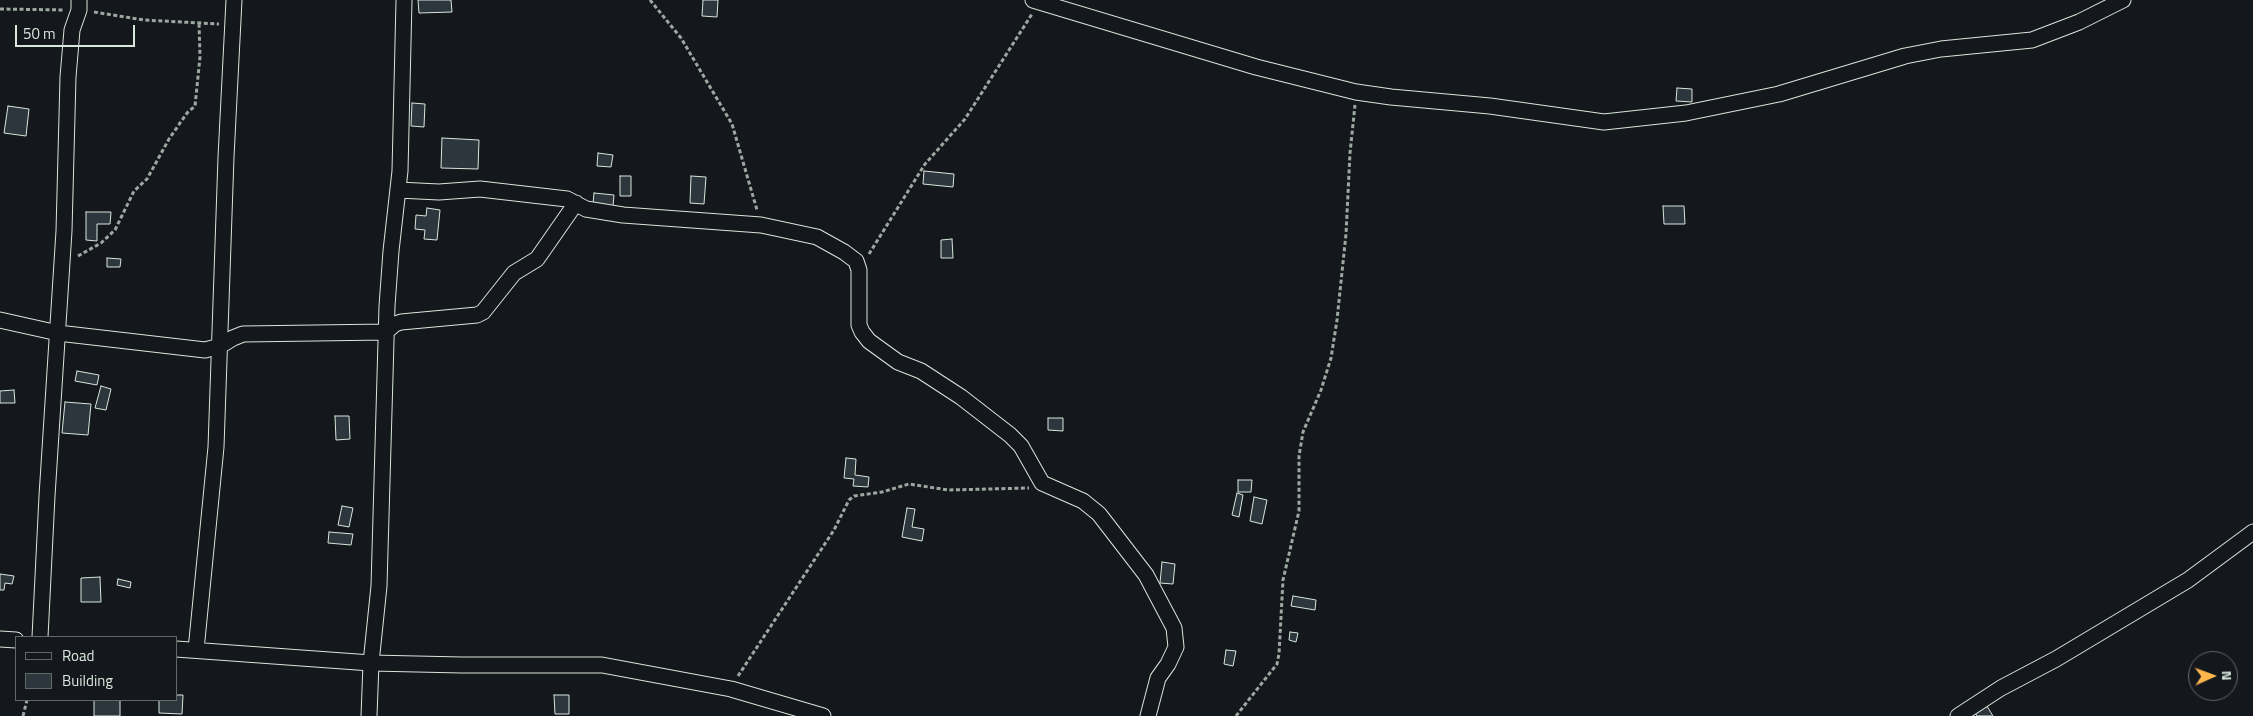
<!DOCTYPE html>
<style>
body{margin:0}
#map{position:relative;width:2253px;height:716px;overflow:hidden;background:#14181c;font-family:"Titillium Web",sans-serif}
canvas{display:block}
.legend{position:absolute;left:15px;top:636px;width:162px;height:65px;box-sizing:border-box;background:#14181c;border:1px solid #626a69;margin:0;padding:6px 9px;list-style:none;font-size:15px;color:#d8e6dc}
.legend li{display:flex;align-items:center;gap:10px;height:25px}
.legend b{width:25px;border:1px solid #626a69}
.north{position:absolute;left:2188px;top:651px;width:50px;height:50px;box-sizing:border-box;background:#14181c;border:1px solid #626a69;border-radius:50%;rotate:88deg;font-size:14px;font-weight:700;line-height:20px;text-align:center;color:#d8e6dc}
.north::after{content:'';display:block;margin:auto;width:18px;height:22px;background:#ffb74d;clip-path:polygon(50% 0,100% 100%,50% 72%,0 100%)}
.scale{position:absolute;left:15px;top:25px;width:120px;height:22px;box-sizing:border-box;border:2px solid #d8e6dc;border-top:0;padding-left:6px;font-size:15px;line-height:18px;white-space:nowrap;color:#d8e6dc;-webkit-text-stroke:4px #14181c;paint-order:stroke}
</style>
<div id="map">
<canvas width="2253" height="716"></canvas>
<ul class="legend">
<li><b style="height:6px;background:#14181c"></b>Road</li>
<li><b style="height:14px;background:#2c363c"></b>Building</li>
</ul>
<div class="north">N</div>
<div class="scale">50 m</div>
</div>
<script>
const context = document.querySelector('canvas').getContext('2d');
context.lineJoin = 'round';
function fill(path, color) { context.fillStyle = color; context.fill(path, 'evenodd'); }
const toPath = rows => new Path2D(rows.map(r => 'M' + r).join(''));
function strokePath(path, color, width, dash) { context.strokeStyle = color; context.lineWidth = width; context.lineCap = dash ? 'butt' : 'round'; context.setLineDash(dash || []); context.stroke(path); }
const building = toPath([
 [418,0,451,0,452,12,419,13,418,0],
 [703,0,718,0,717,17,702,16,703,0],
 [1677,88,1692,89,1692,102,1676,101,1677,88],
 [412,103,425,104,424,127,411,126,412,103],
 [8,106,29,109,26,136,4,133,8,106],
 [442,138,479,140,478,169,441,168,442,138],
 [598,153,613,155,611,167,597,166,598,153],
 [924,171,954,174,953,187,923,184,924,171],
 [620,176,631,176,631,196,620,196,620,176],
 [691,176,706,177,704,204,690,203,691,176],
 [594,193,614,195,613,206,593,204,594,193],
 [1663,206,1684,206,1685,224,1664,224,1663,206],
 [427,208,440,210,437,240,424,239,425,230,415,229,416,215,426,216,427,208],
 [86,212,111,212,110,224,97,224,97,241,86,240,86,212],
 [952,239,953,258,941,258,941,240,952,239],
 [107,258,121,259,120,267,107,267,107,258],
 [77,371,99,375,97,385,75,381,77,371],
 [101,386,111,389,106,410,95,408,101,386],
 [14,390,15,403,0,403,0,391,14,390],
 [65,402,91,404,88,435,62,433,65,402],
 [335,416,349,416,350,439,336,440,335,416],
 [1048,418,1063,418,1063,431,1048,430,1048,418],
 [846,458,856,459,855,475,869,477,868,487,853,486,854,479,844,478,846,458],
 [1238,480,1252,480,1251,492,1238,492,1238,480],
 [1237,493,1243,495,1239,517,1232,515,1237,493],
 [1254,497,1267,500,1262,524,1250,521,1254,497],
 [342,506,353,508,349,527,338,525,342,506],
 [907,508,915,509,912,527,924,529,922,541,902,537,907,508],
 [329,532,353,534,351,545,328,543,329,532],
 [1162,562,1175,564,1173,584,1160,583,1162,562],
 [0,574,14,576,12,584,5,583,4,590,0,590,0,574],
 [100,577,101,602,81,602,81,578,100,577],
 [118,579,131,582,130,588,117,585,118,579],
 [1293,596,1316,600,1315,610,1291,606,1293,596],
 [1290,632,1298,633,1296,642,1289,640,1290,632],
 [1226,650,1236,651,1233,666,1224,664,1226,650],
 [176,695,183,695,182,714,159,713,159,700,176,700,176,695],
 [554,695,569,695,569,714,555,714,554,695],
 [94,700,120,700,120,716,94,716,94,700],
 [1985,703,1993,716,1977,716,1973,710,1985,703]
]);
fill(building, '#2c363c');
strokePath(building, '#d8e6dc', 1);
const minor = toPath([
 [1033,0,1256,67,1356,92,1391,97,1490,106,1604,122,1686,113,1779,94,1905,56,1941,49,2032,40,2079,22,2123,0],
 [398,190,439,192,480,189,567,199,586,209,623,215,761,225,817,237,844,252,856,261,859,270,859,325,862,332,869,341,898,362,921,371,961,397,1010,435,1021,446,1042,483,1083,501,1099,514,1146,575,1174,628,1176,647,1168,664,1158,678,1148,716],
 [0,320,58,333,205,350,220,346,233,338,243,334,386,332,395,324,401,322,477,315,483,312,514,273,537,259,576,203],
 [40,637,47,496,64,231,68,77,72,30,79,10,79,0],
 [0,639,16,640],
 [176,649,371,663,462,665,602,665,731,689,823,716],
 [196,650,216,447,226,157,234,0],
 [369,716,371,663,379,586,387,306,391,251,400,171,404,0],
 [1958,716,2001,688,2056,659,2188,580,2253,532]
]);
strokePath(minor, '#d8e6dc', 17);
strokePath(toPath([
 [650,0,681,38,732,124,757,210],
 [0,9,65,10],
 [94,12,144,20,219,24],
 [869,254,925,164,965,119,1032,14],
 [78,256,101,243,115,230,134,191,147,179,169,139,187,113,195,106,200,57,199,23],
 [738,676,834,530,849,500,854,496,882,492,909,484,948,490,1029,488],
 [23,716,27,700],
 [1236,716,1277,664,1279,654,1283,580,1299,511,1299,456,1303,432,1321,390,1331,358,1337,320,1346,234,1350,153,1355,105]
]), '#9da8a2', 3, [4, 2.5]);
strokePath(minor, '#14181c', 15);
</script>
